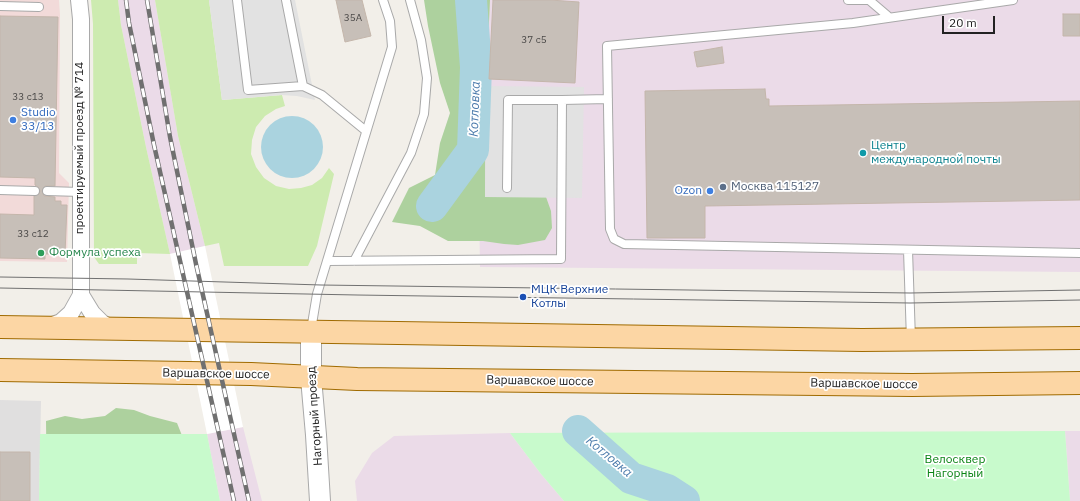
<!DOCTYPE html>
<meta charset="utf-8">
<style>
body{margin:0}
#map{position:relative;width:1080px;height:501px;overflow:hidden;background:#f2efe9;font-family:"IBM Plex Sans",sans-serif}
canvas{display:block}
.scale{position:absolute;left:942px;top:16px;width:53px;height:18px;box-sizing:border-box;border:2px solid #222;border-top:0;padding-left:5px;font-size:12px;line-height:14px;white-space:nowrap;color:#222;-webkit-text-stroke:3px #fff;paint-order:stroke}
</style>
<div id="map">
<canvas width="1080" height="501"></canvas>
<div class="scale">20 m</div>
</div>
<script>
const context = document.querySelector('canvas').getContext('2d');
context.lineJoin = 'round';
function fill(path, color) { context.fillStyle = color; context.fill(path, 'evenodd'); }
const toPath = rows => new Path2D(rows.map(r => 'M' + r).join(''));
function strokePath(path, color, width, dash) { context.strokeStyle = color; context.lineWidth = width; context.lineCap = dash ? 'butt' : 'round'; context.setLineDash(dash || []); context.stroke(path); }
function label(font, color, halo, rows, align = 'center') {
  context.font = font + ' "IBM Plex Sans",sans-serif'; context.lineWidth = 3.5; context.setLineDash([]); context.textBaseline = 'middle'; context.strokeStyle = halo; context.fillStyle = color; for (const [text, x, y, turn = 0] of rows) {
    context.save(); context.translate(x, y); context.rotate((+turn || 0) * Math.PI / 180); context.textAlign = isNaN(turn) ? turn : align; if (halo) context.strokeText(text, 0, 0); context.fillText(text, 0, 0); context.restore();
  }
}
fill(toPath([
 [0,400,41,401,39,501,0,501]
]), '#e0dfdf');
fill(toPath([
 [0,0,59,0,60,15,59,173,69,183,67,262,0,261]
]), '#f2dad9');
fill(toPath([
 [118,0,155,0,178,136,205,246,170,254,146,147,121,25],
 [476,0,1080,0,1080,272,480,267],
 [243,427,262,501,220,501,207,434],
 [1065,431,1080,431,1080,501,1070,501],
 [510,433,541,474,564,501,357,501,355,481,372,453,394,436]
]), '#ebdbe8');
fill(toPath([
 [91,0,118,0,121,25,146,147,170,254,137,253,137,264,99,264,94,257,93,24],
 [155,0,209,0,222,100,282,95,285,106,276,109,265,116,256,127,252,140,251,154,256,167,264,178,276,186,289,189,301,188,312,185,322,178,329,168,334,174,317,246,308,266,224,266,219,243,205,246,178,136]
]), '#cdebb0');
fill(toPath([
 [424,0,490,0,486,86,485,196,546,197,551,211,552,228,545,240,518,245,504,244,483,241,448,241,420,226,392,222,409,188,435,175,440,143,450,113,440,83,428,26],
 [116,408,134,410,150,416,177,423,183,438,47,501,46,421,65,416,82,419,105,416]
]), '#add19e');
fill(toPath([
 [1065,431,1070,501,564,501,541,474,510,433],
 [40,434,207,434,220,501,39,501]
]), '#c8facc');
fill(toPath([
 [209,0,295,0,315,100,297,96,282,95,222,100],
 [486,86,584,87,582,198,485,197]
]), '#e2e2e2');
fill(toPath([
 '261 147a31 31 0 1 1 62 0a31 31 0 1 1-62 0Z'
]), '#aad3df');
fill(toPath([
 [205,246,243,427,207,434,170,254]
]), '#fff');
strokePath(toPath([
 [432,206,473,150,476,67,471,0],
 [578,431,631,478,667,490,684,501]
]), '#aad3df', 32);
const building = toPath([
 [336,0,362,0,371,36,345,42,336,0],
 [493,0,550,0,579,2,575,83,489,79,493,0],
 [1063,14,1080,14,1080,36,1063,36,1063,14],
 [0,16,58,17,55,186,45,186,42,191,44,196,55,197,55,201,61,201,61,205,67,205,65,254,45,254,45,259,0,258,0,214,34,215,34,196,39,194,40,191,38,187,35,185,35,178,0,177,0,16],
 [722,47,724,63,697,67,694,52,722,47],
 [765,89,766,99,769,99,769,106,1080,101,1080,200,705,206,705,238,647,238,645,91,765,89],
 [0,452,30,452,30,501,0,501,0,452]
]);
fill(building, '#c7bfb8');
strokePath(building, '#c4b6ab', 1);
const service = toPath([
 [237,0,248,90,303,86,322,95,366,131],
 [286,0,303,86],
 [848,0,869,0,889,17],
 [1013,0,853,23,607,46,610,229,614,239,624,244,1080,253],
 [0,6,39,7],
 [562,100,608,99],
 [0,190,35,191],
 [47,191,80,192],
 [908,250,911,340],
 [327,261,561,259,562,100,508,100,507,188],
 [354,261,411,153,424,114,427,78,421,40,410,0],
 [311,330,317,294,327,261,392,47,390,21,383,0]
]);
const minor = toPath([
 [79,0,81,19,81,295,92,313,102,323,113,329],
 [47,327,61,322,71,313,81,295]
]);
const tertiary = toPath([
 [311,332,311,378,316,435,320,501]
]);
const primary = toPath([
 [0,327,862,340,1080,338],
 [0,370,251,374,357,379,912,385,1080,383]
]);
strokePath(service, '#a9a9a9', 10);
strokePath(minor, '#a9a9a9', 18);
strokePath(tertiary, '#a9a9a9', 22);
strokePath(primary, '#a06b00', 24);
strokePath(service, '#fff', 8);
strokePath(minor, '#fff', 16);
strokePath(tertiary, '#fff', 20);
strokePath(primary, '#fcd6a4', 22);
strokePath(toPath([
 [0,277,128,279,321,285,910,293,1080,290],
 [0,288,357,295,910,303,1080,300]
]), '#707070', 1);
const rail = toPath([
 [126,0,129,23,154,145,234,501],
 [147,0,170,137,196,264,249,501]
]);
strokePath(rail, '#707070', 4.5);
strokePath(rail, '#fff', 3, [9]);
for (const [x, y, r, color] of [
 [13,120,4,"#3f7fe0"],
 [863,153,4,"#0f9aa8"],
 [723,187,4,"#5c6f8a"],
 [710,191,4,"#3f7fe0"],
 [41,253,4,"#2e9e5b"],
 [523,297,4,"#1a4fb4"]
]) { const dot = new Path2D(); dot.arc(x, y, r, 0, 2 * Math.PI); context.fillStyle = color; context.fill(dot); strokePath(dot, '#fff', 1.5); }
label('10px', '#4b4948', null, [
 ["35А",353,18],
 ["37 с5",534,40],
 ["33 с13",28,97],
 ["33 с12",33,234]
]);
label('12px', '#366cbe', '#fff', [
 ["Studio",21,113],
 ["33/13",21,127],
 ["Ozon",702,191,"right"]
], 'left');
label('12px', '#0d838f', '#fff', [
 ["Центр",871,146],
 ["международной почты",871,160]
], 'left');
label('12px', '#222', '#fff', [
 ["проектируемый проезд № 714",80,148,-90],
 ["Варшавское шоссе",216,374,1],
 ["Варшавское шоссе",540,381,1],
 ["Варшавское шоссе",864,384,1],
 ["Нагорный проезд",315,416,-94]
]);
label('12px', '#4e5e75', '#fff', [
 ["Москва 115127",731,187]
], 'left');
label('12px', '#27864d', '#fff', [
 ["Формула успеха",49,253]
], 'left');
label('12px', '#164399', '#fff', [
 ["МЦК Верхние",531,290],
 ["Котлы",531,304]
], 'left');
label('12px', '#0c8416', '#fff', [
 ["Велосквер",955,460],
 ["Нагорный",955,474]
]);
label('italic 13px', '#4a7aab', '#fff', [
 ["Котловка",475,109,-88],
 ["Котловка",609,457,40]
]);
</script>
